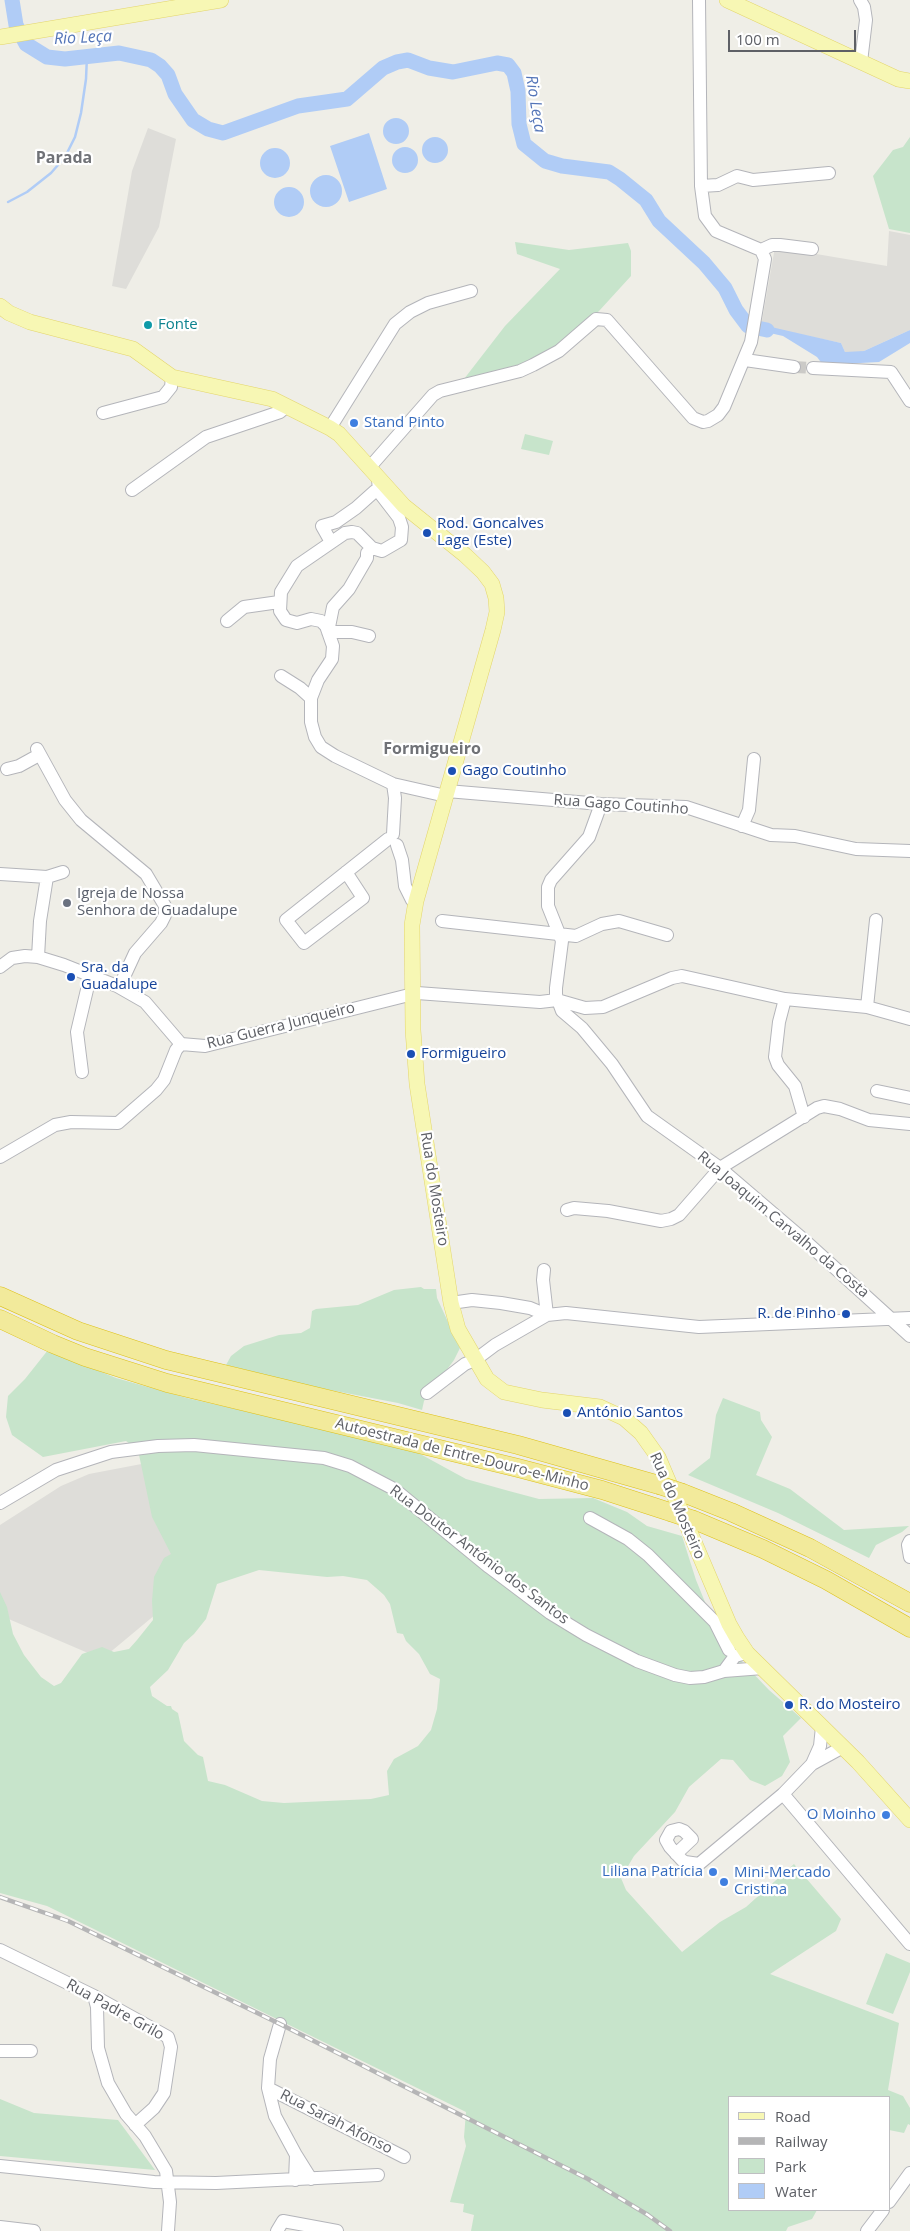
<!DOCTYPE html>
<meta charset="utf-8">
<style>
body{margin:0}
#map{position:relative;width:910px;height:2231px;overflow:hidden;background:#efeee7;font-family:"Open Sans",sans-serif}
canvas{display:block}
.legend{position:absolute;left:728px;top:2096px;width:162px;height:115px;box-sizing:border-box;background:#fff;border:1px solid #bfbfc2;margin:0;padding:6px 9px;list-style:none;font-size:15px;color:#5e6066}
.legend li{display:flex;align-items:center;gap:10px;height:25px}
.legend b{width:25px;border:1px solid #bfbfc2}
.scale{position:absolute;left:728px;top:30px;width:128px;height:22px;box-sizing:border-box;border:2px solid #5e6066;border-top:0;padding-left:6px;font-size:15px;line-height:18px;white-space:nowrap;color:#5e6066;-webkit-text-stroke:4px #fff;paint-order:stroke}
</style>
<div id="map">
<canvas width="910" height="2231"></canvas>
<ul class="legend">
<li><b style="height:6px;background:#f7f7b4"></b>Road</li>
<li><b style="height:6px;background:#b5b5b6"></b>Railway</li>
<li><b style="height:14px;background:#c7e4cb"></b>Park</li>
<li><b style="height:14px;background:#b0ccf6"></b>Water</li>
</ul>
<div class="scale">100 m</div>
</div>
<script>
const context = document.querySelector('canvas').getContext('2d');
context.lineJoin = 'round';
function fill(path, color) { context.fillStyle = color; context.fill(path, 'evenodd'); }
const toPath = rows => new Path2D(rows.map(r => 'M' + r).join(''));
function strokePath(path, color, width, dash) { context.strokeStyle = color; context.lineWidth = width; context.lineCap = dash ? 'butt' : 'round'; context.setLineDash(dash || []); context.stroke(path); }
function label(font, color, halo, rows, align = 'center') {
  context.font = font + ' "Open Sans",sans-serif'; context.lineWidth = 4.5; context.setLineDash([]); context.textBaseline = 'middle'; context.strokeStyle = halo; context.fillStyle = color; for (const [text, x, y, turn = 0] of rows) {
    context.save(); context.translate(x, y); context.rotate((+turn || 0) * Math.PI / 180); context.textAlign = isNaN(turn) ? turn : align; if (halo) context.strokeText(text, 0, 0); context.fillText(text, 0, 0); context.restore();
  }
}
fill(toPath([
 [148,128,176,139,159,227,126,289,112,286,132,171],
 [889,231,910,235,910,330,864,351,857,353,845,352,841,343,761,326,775,247,887,266],
 [152,1462,227,1555,102,1659,4,1617,0,1610,0,1525,61,1486,89,1474]
]), '#deddd9');
fill(toPath([
 [910,137,910,233,889,229,873,176,893,150,903,147],
 [515,242,569,250,628,243,631,251,631,276,599,311,566,342,532,362,464,379,505,326,560,269,517,254],
 [525,434,553,441,549,455,521,449],
 [421,1287,424,1289,436,1289,437,1298,460,1348,454,1360,424,1401,422,1410,398,1403,309,1386,226,1365,231,1356,244,1346,279,1335,301,1333,310,1328,312,1311,316,1309,358,1305,394,1290],
 [48,1350,116,1378,187,1398,411,1449,466,1479,509,1491,539,1499,593,1498,627,1512,647,1526,682,1536,696,1580,720,1639,769,1690,801,1718,783,1736,790,1762,782,1776,765,1786,750,1780,733,1760,721,1759,689,1787,675,1812,634,1856,621,1878,626,1890,682,1952,720,1922,746,1907,794,1864,841,1919,836,1931,770,1974,899,2023,888,2090,903,2096,910,2108,910,2125,908,2124,904,2133,889,2130,889,2097,729,2097,729,2210,817,2210,812,2219,788,2227,786,2231,471,2231,474,2215,463,2212,464,2204,450,2202,466,2146,464,2137,466,2112,47,1906,0,1893,0,1592,7,1607,13,1634,24,1655,41,1677,54,1686,61,1683,82,1654,102,1647,114,1652,129,1649,137,1640,153,1620,152,1601,154,1577,164,1558,171,1554,152,1517,138,1450,126,1441,43,1457,12,1435,6,1417,8,1396,25,1379],
 [259,1570,327,1577,343,1576,367,1580,384,1595,390,1604,397,1633,403,1634,406,1641,419,1654,430,1674,440,1679,437,1709,431,1730,418,1746,394,1759,387,1771,389,1795,371,1799,284,1803,262,1801,225,1785,208,1781,203,1757,198,1755,184,1741,178,1713,172,1709,171,1706,167,1706,152,1696,150,1687,168,1670,184,1643,194,1634,206,1619,217,1584],
 [723,1398,760,1412,761,1420,772,1437,756,1475,790,1489,844,1530,909,1526,902,1532,876,1545,869,1558,778,1513,688,1475,710,1458,716,1415],
 [886,1953,910,1963,910,1972,893,2014,866,2004],
 [0,2099,34,2113,118,2120,155,2170,0,2156]
]), '#c7e4cb');
fill(toPath([
 '383 131a13 13 0 1 1 26 0a13 13 0 1 1-26 0Z',
 [369,133,387,189,349,202,330,146],
 '422 150a13 13 0 1 1 26 0a13 13 0 1 1-26 0Z',
 '392 160a13 13 0 1 1 26 0a13 13 0 1 1-26 0Z',
 '260 163a15 15 0 1 1 30 0a15 15 0 1 1-30 0Z',
 '310 191a16 16 0 1 1 32 0a16 16 0 1 1-32 0Z',
 '274 202a15 15 0 1 1 30 0a15 15 0 1 1-30 0Z',
 [758,324,841,343,845,352,864,351,910,330,910,343,879,362,823,365,817,357,783,336,761,331,756,333]
]), '#b0ccf6');
strokePath(toPath([
 [8,202,27,192,51,173,65,157,75,137,81,113,86,79,87,56]
]), '#b0ccf6', 2.5);
strokePath(toPath([
 [12,0,16,25,26,44,47,57,65,59,119,53,151,60,160,66,168,75,175,94,193,120,208,129,223,133,298,106,347,99,383,68,397,62,408,60,429,68,453,72,497,63,508,65,514,73,518,91,519,124,524,144,545,161,562,166,609,172,620,179,646,200,659,221,704,263,725,288,736,310,748,326,767,330]
]), '#b0ccf6', 15);
strokePath(toPath([
 [794,367,813,368]
]), '#cbcac7', 12, [12, 6]);
const minor = toPath([
 [860,0,864,7,866,20,861,62],
 [701,186,718,185,737,176,753,180,829,173],
 [761,250,772,245,780,245,812,249],
 [745,360,794,367],
 [813,368,891,372,910,401],
 [103,413,163,397,171,387,172,377],
 [330,428,395,324,410,312,428,303,471,291],
 [369,468,433,395,440,391,520,371,533,365,559,351,596,319,607,320,693,418,703,422,708,421,718,415,724,407,751,342,765,259,761,250,716,231,705,216,701,186,699,0],
 [378,478,379,492,399,518,402,527,401,540,382,551,372,548,357,533,352,532,345,533,297,566,281,592,280,611,286,620,297,623,311,619,321,621,326,626,333,646,332,659,318,680,311,698,311,722,315,737,321,747,335,756,393,784,446,796],
 [132,490,206,437,280,412,287,406],
 [331,542,322,526,336,522,356,508,375,491,379,492],
 [227,621,244,607,279,602],
 [369,636,352,632,328,632,333,607,349,589,367,558,367,553,372,548],
 [281,676,300,688,311,698],
 [37,749,65,800,81,820,146,874,165,906,165,915,161,923,135,953,123,979,117,986],
 [7,769,19,766,39,755],
 [393,784,395,798,393,834],
 [447,791,601,804,686,807,771,835,795,836,856,849,910,851],
 [601,804,589,837,551,880,548,887,548,906,562,941,556,988,556,995,562,1011,582,1028,612,1064,647,1116,720,1168,803,1239,910,1336],
 [742,826,749,810,754,759],
 [397,845,402,860,405,886,412,900,416,901],
 [346,872,363,898,304,943,286,920,388,839],
 [0,874,47,877,40,921,38,957],
 [47,877,63,872],
 [442,921,576,936,602,924,619,921,667,935],
 [0,967,12,958,25,956,38,957,64,965,117,986,145,1002,181,1044,205,1046,417,993,540,1002,557,1000,585,1008,603,1007,672,978,682,976,785,999,867,1007,910,1019],
 [785,999,779,1022,775,1057,778,1065,795,1086,804,1117],
 [867,1007,876,920],
 [82,1072,77,1032,90,977],
 [877,1091,910,1098],
 [0,1157,55,1125,71,1122,118,1123,156,1090,164,1080,176,1050,181,1044],
 [567,1210,574,1208,608,1211,661,1221,671,1219,679,1215,720,1168,817,1108,824,1106,840,1109,869,1120,910,1124],
 [451,1303,472,1300,501,1303,530,1308,547,1315,543,1280,544,1270],
 [427,1393,465,1364,475,1360,495,1345,547,1315,566,1313,699,1327,910,1318],
 [0,1503,56,1470,111,1452,158,1446,194,1445,324,1458,350,1466,394,1489,489,1567,550,1613,586,1635,637,1661,675,1675,690,1678,704,1677,724,1671,763,1668],
 [590,1518,628,1539,648,1555,715,1622,729,1650],
 [910,1541,908,1545,910,1557],
 [724,1671,735,1656,747,1653],
 [822,1727,820,1746,812,1764,843,1747],
 [783,1794,910,1944],
 [676,1854,692,1839,684,1831,679,1829,671,1831,666,1840,670,1847,682,1860,685,1862,699,1864,783,1794,812,1764],
 [0,1950,94,1996,168,2037,171,2047,164,2093,154,2108,135,2125],
 [94,1996,97,2007,98,2048,108,2083,126,2114,145,2136,166,2171,170,2202,168,2231],
 [280,2024,270,2059,268,2088,275,2116,296,2155],
 [0,2051,31,2051],
 [268,2088,404,2157],
 [0,2166,154,2182,216,2183,378,2175],
 [295,2180,296,2155,311,2179],
 [889,2202,910,2173],
 [0,2227,34,2231],
 [277,2231,283,2221,337,2231],
 [867,2231,883,2210]
]);
const major = toPath([
 [727,0,898,79,910,81],
 [0,37,221,0],
 [0,306,9,313,30,322,133,349,172,377,272,399,330,428,339,434,404,506,465,555,483,572,492,584,496,598,497,612,493,630,416,901,412,925,413,1030,417,1084,451,1303,458,1329,487,1379,504,1392,542,1400,600,1407,624,1418,641,1433,658,1457,729,1624,737,1638,747,1653,858,1762,910,1820]
]);
const highway = toPath([
 [0,1296,78,1331,166,1360,518,1445,659,1485],
 [0,1319,53,1344,85,1357,167,1383,518,1468,602,1490,670,1512],
 [683,1493,731,1512,810,1548,910,1603],
 [694,1520,763,1549,826,1580,910,1628]
]);
strokePath(minor, '#b4b5ba', 14);
strokePath(major, '#e3d56c', 16);
strokePath(highway, '#ddc019', 19);
strokePath(minor, '#fff', 12);
strokePath(major, '#f7f7b4', 15);
strokePath(highway, '#f2ea9b', 18);
const rail = toPath([
 [0,1897,68,1921,280,2024,588,2179,648,2215,670,2231]
]);
strokePath(rail, '#b5b5b6', 4.5);
strokePath(rail, '#fff', 2.5, [8]);
const highwayBridge = toPath([
 [659,1485,683,1493],
 [670,1512,694,1520]
]);
strokePath(highwayBridge, '#ddc019', 19, []);
strokePath(highwayBridge, '#f2ea9b', 18);
for (const [x, y, r, color] of [
 [148,325,5,"#0f9aa8"],
 [354,423,5,"#3f7fe0"],
 [427,533,5,"#1a4fb4"],
 [452,771,5,"#1a4fb4"],
 [67,903,5,"#6b7280"],
 [71,977,5,"#1a4fb4"],
 [411,1054,5,"#1a4fb4"],
 [846,1314,5,"#1a4fb4"],
 [567,1413,5,"#1a4fb4"],
 [789,1705,5,"#1a4fb4"],
 [886,1815,5,"#3f7fe0"],
 [713,1872,5,"#3f7fe0"],
 [724,1882,5,"#3f7fe0"]
]) { const dot = new Path2D(); dot.arc(x, y, r, 0, 2 * Math.PI); context.fillStyle = color; context.fill(dot); strokePath(dot, '#fff', 2); }
label('15px', '#0d838f', '#fff', [
 ["Fonte",158,325]
], 'left');
label('15px', '#366cbe', '#fff', [
 ["Stand Pinto",364,423],
 ["O Moinho",876,1815,"right"],
 ["Liliana Patrícia",703,1872,"right"],
 ["Mini-Mercado",734,1873],
 ["Cristina",734,1890]
], 'left');
label('15px', '#164399', '#fff', [
 ["Rod. Goncalves",437,524],
 ["Lage (Este)",437,541],
 ["Gago Coutinho",462,771],
 ["Sra. da",81,968],
 ["Guadalupe",81,985],
 ["Formigueiro",421,1054],
 ["R. de Pinho",836,1314,"right"],
 ["António Santos",577,1413],
 ["R. do Mosteiro",799,1705]
], 'left');
label('15px', '#5e6066', '#fff', [
 ["Rua Gago Coutinho",621,805,4],
 ["Rua Guerra Junqueiro",281,1026,-14],
 ["Rua do Mosteiro",434,1189,81],
 ["Rua Joaquim Carvalho da Costa",783,1225,40],
 ["Autoestrada de Entre-Douro-e-Minho",462,1455,14],
 ["Rua do Mosteiro",677,1506,66],
 ["Rua Doutor António dos Santos",479,1555,37],
 ["Rua Padre Grilo",115,2010,29],
 ["Rua Sarah Afonso",336,2122,27]
]);
label('15px', '#5b616d', '#fff', [
 ["Igreja de Nossa",77,894],
 ["Senhora de Guadalupe",77,911]
], 'left');
label('italic 16px', '#5475b8', '#fff', [
 ["Rio Leça",83,38,-3],
 ["Rio Leça",535,104,81]
]);
label('bold 16px', '#707277', '#fff', [
 ["Parada",64,158],
 ["Formigueiro",432,749]
]);
</script>
